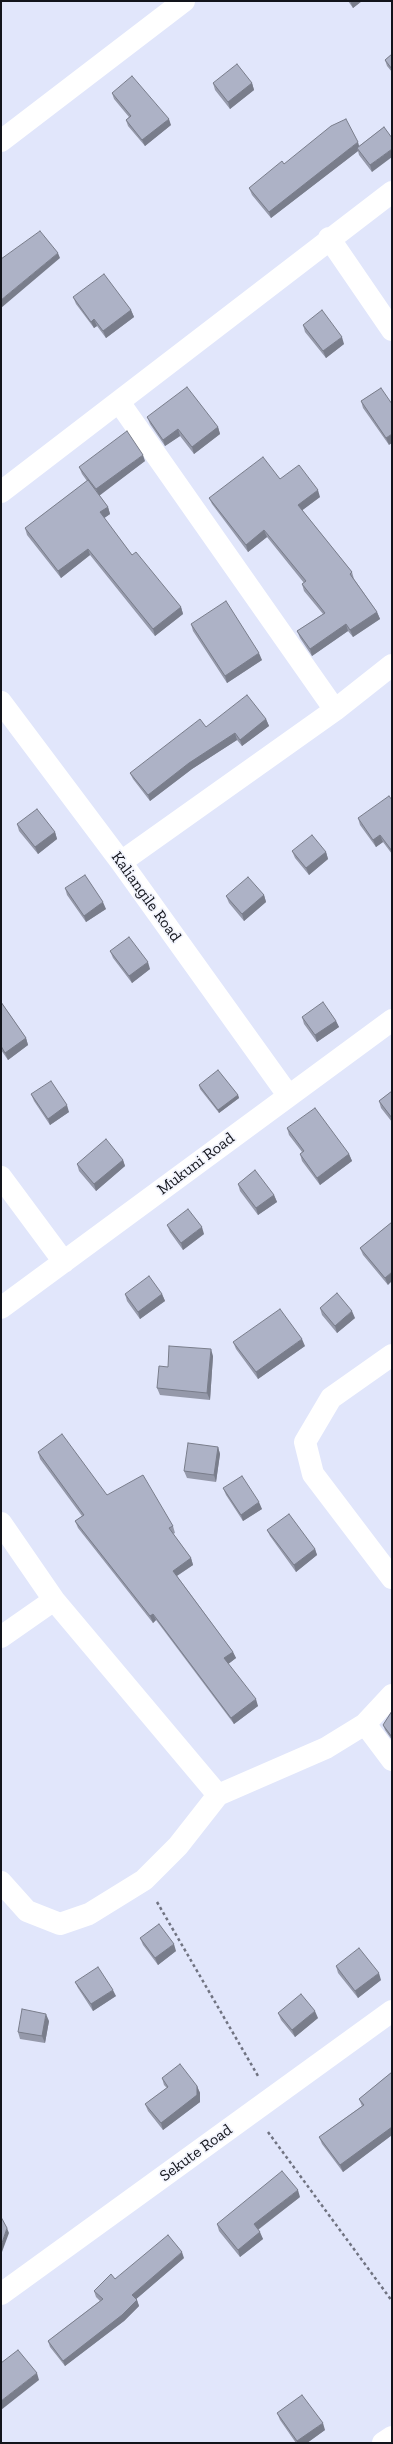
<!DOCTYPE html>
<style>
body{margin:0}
#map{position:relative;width:393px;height:2444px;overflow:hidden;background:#e1e6fb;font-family:"Zilla Slab",serif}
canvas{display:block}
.frame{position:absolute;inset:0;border:2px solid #12141b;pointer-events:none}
</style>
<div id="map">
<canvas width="393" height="2444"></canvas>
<div class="frame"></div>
</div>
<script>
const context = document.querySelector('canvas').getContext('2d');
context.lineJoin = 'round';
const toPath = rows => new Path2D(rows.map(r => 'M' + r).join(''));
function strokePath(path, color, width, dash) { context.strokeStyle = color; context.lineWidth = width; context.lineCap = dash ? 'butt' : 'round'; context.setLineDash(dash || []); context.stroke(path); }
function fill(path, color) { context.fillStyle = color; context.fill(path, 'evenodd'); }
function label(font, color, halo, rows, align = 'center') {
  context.font = font + ' "Zilla Slab",serif'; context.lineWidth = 3.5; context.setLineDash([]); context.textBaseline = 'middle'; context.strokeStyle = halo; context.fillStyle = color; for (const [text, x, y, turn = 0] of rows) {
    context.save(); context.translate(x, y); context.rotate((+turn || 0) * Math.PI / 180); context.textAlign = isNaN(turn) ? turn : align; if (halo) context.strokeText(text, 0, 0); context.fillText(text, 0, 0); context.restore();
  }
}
strokePath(toPath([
 [157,1902,258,2076],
 [268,2132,392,2301]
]), '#707381', 2.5, [3, 3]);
strokePath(toPath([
 [1,141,184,1],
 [329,238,392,330],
 [119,402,335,710],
 [1,492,392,192],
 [1,702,121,862,288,1095],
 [121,862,335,710,392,665],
 [1,1177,64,1262],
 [1,1308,392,1020],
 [392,1355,331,1398,305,1442,313,1474,392,1578],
 [1,1523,54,1600,218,1795],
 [1,1637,54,1600],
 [365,1724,392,1760],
 [1,1882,27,1911,60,1924,89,1914,144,1880,178,1846,218,1795,326,1748,365,1724,392,1695],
 [1,2294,392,2011],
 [383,2443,392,2437]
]), '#fff', 22);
fill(toPath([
 [348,1,362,1,353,8],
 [392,54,392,72,387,66,385,60],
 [213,83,252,83,254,90,230,109,215,90],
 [112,93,171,125,145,146,128,126,126,120,129,117,114,99],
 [384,127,372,172,359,155,358,151,271,218,252,195,249,188,284,164,359,146],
 [73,297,131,310,134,317,106,338,97,326,94,328,76,304],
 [303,325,344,344,326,358,305,332],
 [381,388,389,445,363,408,361,401],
 [147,417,218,427,220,434,194,454,180,436,165,446,150,424],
 [145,461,99,495,108,507,110,514,104,518,132,555,181,607,183,614,155,636,90,555,61,578,27,535,25,528,87,481,82,474,79,467],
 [280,479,320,497,302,510,352,572,354,579,377,612,380,619,353,637,348,631,312,656,300,638,297,631,323,614,304,591,302,584,304,583,267,537,248,552,212,504,209,498],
 [191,624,262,660,227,683,193,631],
 [266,719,269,726,242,746,237,740,192,769,150,801,133,779,130,773,206,727],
 [392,800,392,854,383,842,376,847,360,825,358,818],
 [17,824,55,832,57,839,38,854,19,831],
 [292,851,326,852,328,859,309,875,295,858],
 [65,888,106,909,86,922,67,895],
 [264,895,266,902,244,921,229,903,226,896],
 [110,951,150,969,132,983,113,958],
 [1,1002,26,1038,28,1045,8,1060,1,1050],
 [302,1017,336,1021,339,1027,317,1042,304,1024],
 [199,1085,238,1095,239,1098,219,1113,200,1089],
 [392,1091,392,1122,381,1108,379,1101],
 [31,1094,69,1112,50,1125,34,1101],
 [287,1128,349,1154,352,1161,320,1185,302,1161,300,1154,302,1152,289,1135],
 [123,1160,125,1166,96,1191,79,1171,77,1164],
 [238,1184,274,1195,277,1202,258,1215,240,1191],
 [392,1222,388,1285,363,1255,360,1248],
 [167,1225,204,1234,183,1250,170,1232],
 [125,1294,162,1294,165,1301,140,1319,127,1301],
 [320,1308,355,1318,337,1333,322,1315],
 [233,1342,305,1346,258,1379,236,1349],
 [213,1356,210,1400,160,1395,157,1388,168,1367],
 [218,1447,220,1454,216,1482,187,1478,184,1471],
 [38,1452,107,1495,173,1526,175,1533,173,1534,191,1558,193,1565,177,1576,233,1652,236,1658,228,1664,258,1706,234,1724,156,1620,153,1623,78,1528,75,1521,82,1516,40,1459],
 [223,1488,262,1509,243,1521,226,1495],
 [267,1530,315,1549,317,1555,296,1572,270,1536],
 [392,1711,392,1740,385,1730,383,1725],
 [140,1938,176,1951,158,1965,143,1945],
 [336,1966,381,1980,358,1998,338,1973],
 [75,1982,116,1996,93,2011,78,1988],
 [278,2013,318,2018,295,2037,281,2020],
 [49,2021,45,2043,20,2039,18,2032],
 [392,2072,392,2135,343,2172,322,2144,319,2137,362,2106,359,2099],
 [162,2078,197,2086,200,2093,200,2102,163,2130,148,2111,145,2104,167,2088,164,2085],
 [300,2197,258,2230,263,2239,240,2257,219,2231,217,2224],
 [184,2258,136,2299,137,2300,139,2306,124,2321,65,2366,50,2347,48,2341,100,2301,96,2297,94,2291,115,2279],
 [277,2413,325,2430,307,2443,296,2443,280,2420]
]), '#9599aa');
fill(toPath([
 [350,1,362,1,353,8],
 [252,83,254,90,230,109,228,102],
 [169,119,171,125,145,146,142,140],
 [358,142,360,149,357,148,358,151,271,218,269,212],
 [392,149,392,157,372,172,370,165],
 [58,253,60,258,1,308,1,300],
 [131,310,134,317,106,338,103,331],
 [94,319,97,326,94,328,91,322],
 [342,337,344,344,326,358,323,351],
 [218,427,220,434,194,454,192,447],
 [178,429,180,436,165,446,163,440],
 [392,434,392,443,389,445,386,438],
 [143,455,145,461,99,496,96,489],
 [318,490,320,497,300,512,298,505],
 [108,507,110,514,103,519,100,512],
 [264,530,267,537,248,552,246,545],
 [88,549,90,555,61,578,58,571],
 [181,607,183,614,155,636,153,629],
 [377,612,380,619,353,637,350,630],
 [346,624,348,631,312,656,310,649],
 [259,653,262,660,227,683,225,676],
 [266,719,269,726,242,746,240,740],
 [235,733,237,740,192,769,150,801,148,795,189,763],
 [55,832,57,839,38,854,35,847],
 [380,835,383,842,376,847,373,840],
 [326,852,328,859,309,875,306,868],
 [264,895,266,902,244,921,242,914],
 [103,902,106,909,86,922,84,916],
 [148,962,150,969,132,983,129,976],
 [336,1021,339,1027,317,1042,315,1035],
 [26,1038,28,1045,8,1060,5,1053],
 [238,1095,239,1098,219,1113,218,1110],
 [67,1105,69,1112,50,1125,48,1119],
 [349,1154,352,1161,320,1185,317,1178],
 [123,1160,125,1166,96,1191,94,1184],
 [274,1195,277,1202,258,1215,256,1208],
 [202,1227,204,1234,183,1250,181,1243],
 [392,1272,392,1281,388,1285,385,1278],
 [162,1294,165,1301,140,1319,138,1312],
 [352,1311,355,1318,337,1333,335,1326],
 [302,1339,305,1346,258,1379,256,1372],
 [211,1349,213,1356,210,1400,207,1393],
 [218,1447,220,1454,216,1482,214,1475],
 [259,1502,262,1509,243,1521,241,1515],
 [315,1549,317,1555,296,1572,294,1565],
 [191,1558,193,1565,175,1577,173,1571],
 [153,1614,156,1620,153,1623,150,1616],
 [233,1652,236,1658,227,1665,224,1658],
 [256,1699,258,1706,234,1724,231,1718],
 [174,1944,176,1951,158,1965,155,1958],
 [379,1973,381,1980,358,1998,355,1991],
 [113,1990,116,1996,93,2011,91,2004],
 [315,2011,318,2018,295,2037,292,2030],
 [46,2014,49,2021,45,2043,42,2036],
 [197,2086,200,2093,200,2102,163,2130,161,2123],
 [392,2127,392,2135,343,2172,340,2165],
 [298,2190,300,2197,256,2231,254,2224],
 [7,2228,9,2233,2,2252,1,2248,1,2246],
 [260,2232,263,2239,240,2257,238,2250],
 [182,2252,184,2258,134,2301,132,2295],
 [137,2300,139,2306,124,2321,65,2366,63,2361],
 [37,2373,39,2380,1,2410,1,2401],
 [323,2423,325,2430,307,2443,297,2443,297,2441]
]), '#797d8b');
const building = toPath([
 [392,54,392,69,385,60,392,54],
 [237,64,252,83,228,102,213,83,237,64],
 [132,76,169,119,142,140,126,120,131,116,112,93,132,76],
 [346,119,358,142,269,212,249,188,282,161,284,164,331,126,346,119],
 [384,127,392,138,392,149,370,165,357,148,384,127],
 [40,231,58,253,1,300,1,259,40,231],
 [104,274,131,310,103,331,94,319,91,322,73,297,104,274],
 [322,310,342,337,323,351,303,325,322,310],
 [187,387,218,427,192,447,178,429,163,440,147,417,187,387],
 [381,388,392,404,392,434,386,438,361,401,381,388],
 [127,431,143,455,96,489,79,467,127,431],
 [263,457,280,479,299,465,318,490,298,505,352,572,350,574,377,612,350,630,346,624,310,649,297,631,325,613,302,584,306,581,264,530,246,545,209,498,263,457],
 [88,480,108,507,100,512,132,555,136,552,181,607,153,629,88,549,58,571,25,528,88,480],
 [226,601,259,653,225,676,191,624,226,601],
 [247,695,266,719,240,740,235,733,189,763,148,795,130,773,200,719,206,727,247,695],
 [389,796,392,800,392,851,380,835,373,840,358,818,389,796],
 [37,809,55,832,35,847,17,824,37,809],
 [312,835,326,852,306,868,292,851,312,835],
 [85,875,103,902,84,916,65,888,85,875],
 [248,877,264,895,242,914,226,896,248,877],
 [129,937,148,962,129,976,110,951,129,937],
 [1,1002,26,1038,5,1053,1,1046,1,1002],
 [323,1002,336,1021,315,1035,302,1017,323,1002],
 [218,1070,238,1095,218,1110,199,1085,218,1070],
 [51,1081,67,1105,48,1119,31,1094,51,1081],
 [392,1091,392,1118,379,1101,392,1091],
 [315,1108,349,1154,317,1178,300,1154,304,1151,287,1128,315,1108],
 [106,1139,123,1160,94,1184,77,1164,106,1139],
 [255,1170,274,1195,256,1208,238,1184,255,1170],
 [188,1209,202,1227,181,1243,167,1225,188,1209],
 [392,1222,392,1272,385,1278,360,1248,392,1222],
 [149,1276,162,1294,138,1312,125,1294,149,1276],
 [337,1293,352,1311,335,1326,320,1308,337,1293],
 [280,1309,302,1339,256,1372,233,1342,280,1309],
 [169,1346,211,1349,207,1393,157,1388,159,1366,168,1367,169,1346],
 [62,1434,107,1495,143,1475,173,1526,169,1528,191,1558,173,1571,233,1652,224,1658,256,1699,231,1718,153,1614,150,1616,75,1521,84,1515,38,1452,62,1434],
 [188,1443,218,1447,214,1475,184,1471,188,1443],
 [242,1476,259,1502,241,1515,223,1488,242,1476],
 [289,1514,315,1549,294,1565,267,1530,289,1514],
 [392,1711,392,1737,383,1725,392,1711],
 [159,1924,174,1944,155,1958,140,1938,159,1924],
 [359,1948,379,1973,355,1991,336,1966,359,1948],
 [98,1967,113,1990,91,2004,75,1982,98,1967],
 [301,1994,315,2011,292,2030,278,2013,301,1994],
 [22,2009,46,2014,42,2036,18,2032,22,2009],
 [180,2064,197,2086,197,2095,161,2123,145,2104,168,2087,162,2078,180,2064],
 [392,2072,392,2127,340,2165,319,2137,364,2105,359,2099,392,2072],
 [282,2171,298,2190,254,2224,260,2232,238,2250,217,2224,282,2171],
 [1,2217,7,2228,1,2246,1,2217],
 [168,2235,182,2252,132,2295,137,2300,122,2315,63,2361,48,2341,103,2299,94,2291,111,2274,115,2279,168,2235],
 [18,2350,37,2373,1,2401,1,2363,18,2350],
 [302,2395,323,2423,297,2441,277,2413,302,2395]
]);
fill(building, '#adb2c6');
strokePath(building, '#797d8b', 1);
label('16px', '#12141b', '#f2f4fd', [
 ["Kaliangile Road",146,897,54],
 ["Mukuni Road",196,1164,-37],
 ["Sekute Road",196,2153,-36]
]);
</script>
